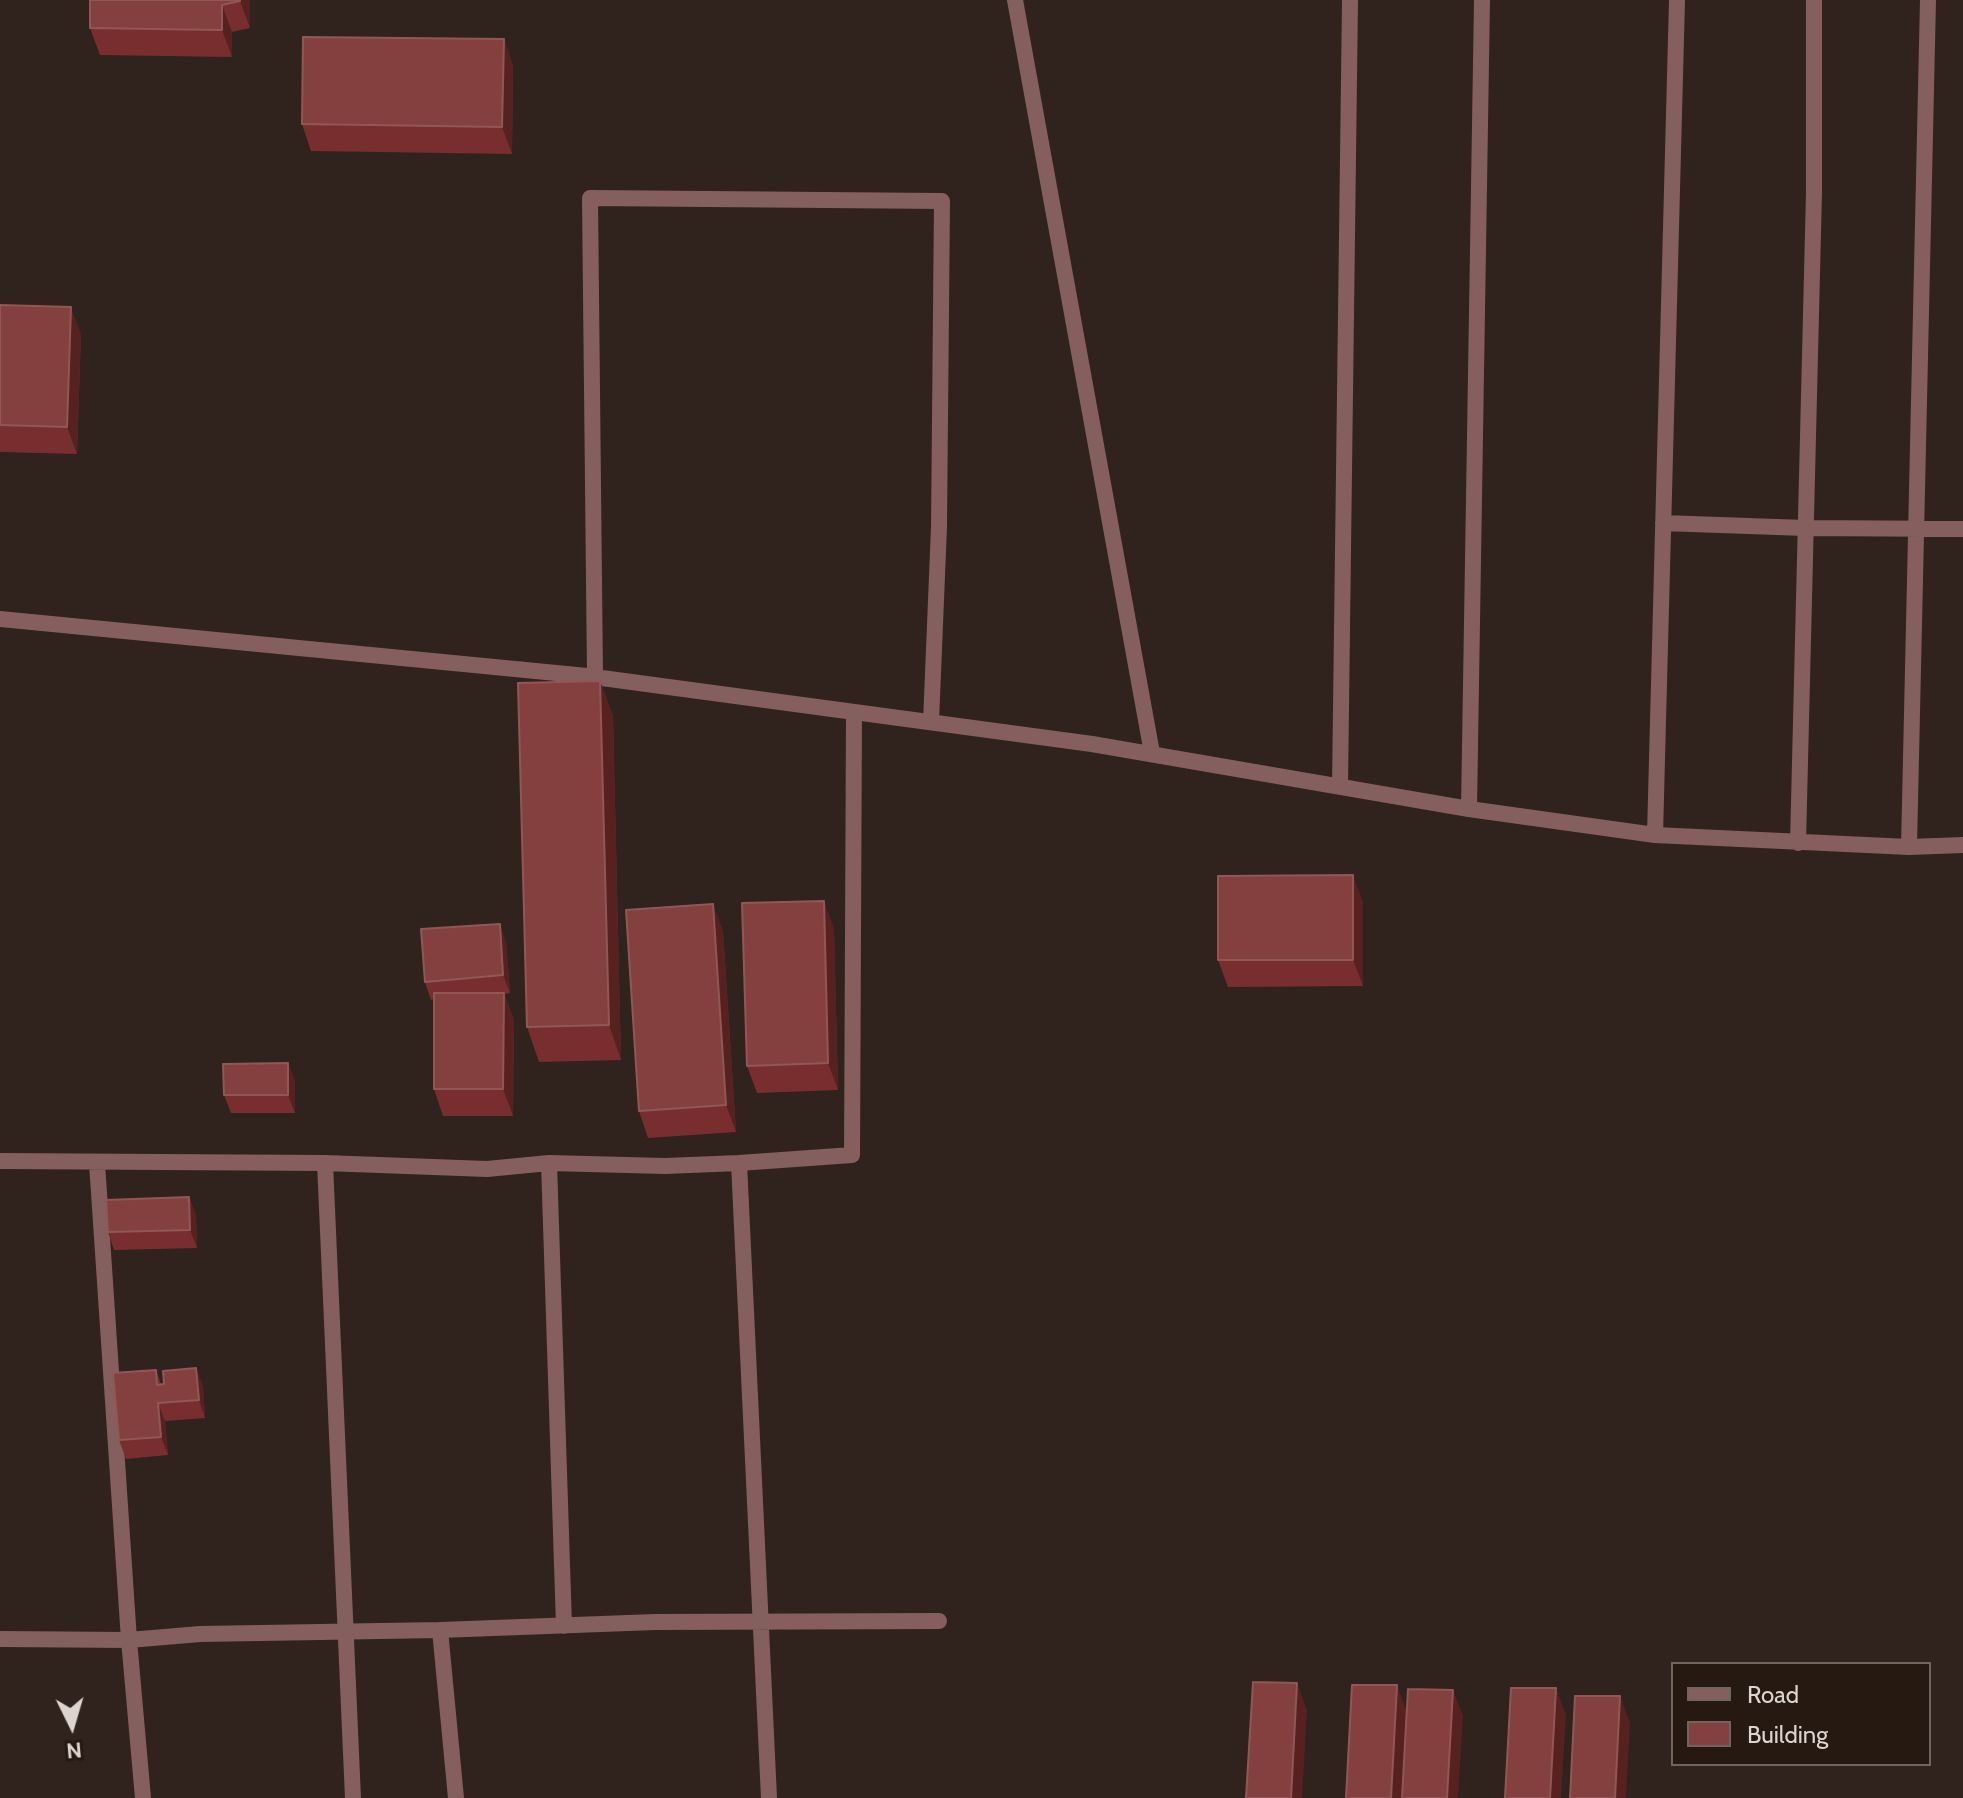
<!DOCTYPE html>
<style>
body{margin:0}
#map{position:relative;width:1963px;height:1798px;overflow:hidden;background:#30221c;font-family:Cabin,sans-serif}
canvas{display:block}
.legend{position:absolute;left:1671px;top:1662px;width:260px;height:104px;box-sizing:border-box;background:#261912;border:2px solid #6f645e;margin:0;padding:10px 14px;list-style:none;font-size:24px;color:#ddd4cf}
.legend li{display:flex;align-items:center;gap:16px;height:40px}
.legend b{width:40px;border:2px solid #6f645e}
.north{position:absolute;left:32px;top:1686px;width:80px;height:80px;-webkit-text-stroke:6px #261912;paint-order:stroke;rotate:175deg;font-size:22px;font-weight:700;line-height:32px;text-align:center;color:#ddd4cf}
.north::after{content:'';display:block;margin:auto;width:28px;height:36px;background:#ddd4cf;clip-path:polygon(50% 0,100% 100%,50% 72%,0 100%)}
</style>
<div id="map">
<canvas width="1963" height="1798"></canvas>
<ul class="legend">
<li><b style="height:10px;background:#845f5d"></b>Road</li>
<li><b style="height:22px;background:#83403f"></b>Building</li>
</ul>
<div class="north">N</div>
</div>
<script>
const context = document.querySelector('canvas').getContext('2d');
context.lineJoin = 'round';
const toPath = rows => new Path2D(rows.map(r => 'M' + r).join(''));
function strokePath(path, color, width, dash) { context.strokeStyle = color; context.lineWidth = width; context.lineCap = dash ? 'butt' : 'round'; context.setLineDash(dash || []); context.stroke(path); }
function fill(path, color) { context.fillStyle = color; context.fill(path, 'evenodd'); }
strokePath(toPath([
 [1015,0,1152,753],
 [1663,523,1805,528,1963,529],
 [0,619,587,676,1092,744,1469,809,1655,835,1909,847,1963,845],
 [595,677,590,198,942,201,939,527,931,722],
 [1340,786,1350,0],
 [1469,809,1482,0],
 [1655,835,1677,0],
 [1798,843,1814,192,1814,0],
 [1909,847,1928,0],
 [0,1161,325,1163,487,1169,549,1163,665,1166,739,1163],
 [97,1163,129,1640,143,1798],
 [325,1163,353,1798],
 [549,1163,564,1626],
 [440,1630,456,1798],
 [0,1639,129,1640,200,1634,440,1630,655,1622,939,1621],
 [769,1798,739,1163,852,1155,854,712]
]), '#845f5d', 16);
fill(toPath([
 [250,0,250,28,232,32,232,57,100,55,90,28],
 [504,39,513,66,512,154,311,151,302,124],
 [0,305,81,334,77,454,0,452],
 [600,681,613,716,621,1060,539,1062,527,1027],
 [1363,902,1363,986,1228,987,1218,960],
 [834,928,838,1090,757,1093,747,1066],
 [723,931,736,1132,648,1138,639,1111],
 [506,942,510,993,504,994,514,1020,513,1116,443,1116,434,1089,434,999,431,1000,425,982],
 [288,1063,295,1082,295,1113,231,1113,224,1095],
 [189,1197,196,1215,197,1248,114,1250,108,1232],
 [196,1368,203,1387,205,1418,165,1421,168,1455,126,1459,119,1440,156,1370,161,1384]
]), '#782e2e');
fill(toPath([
 [240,0,250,0,250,28,240,1],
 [222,5,232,32,232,57,222,30],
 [504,39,513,66,512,154,502,127],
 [71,307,81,334,77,454,67,427],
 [600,681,613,716,621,1060,609,1025],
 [1353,875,1363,902,1363,986,1353,960],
 [824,901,834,928,838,1090,828,1063],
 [713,904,723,931,736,1132,726,1105],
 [500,924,506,942,510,993,503,975],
 [504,993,514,1020,513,1116,503,1089],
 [288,1063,295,1082,295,1113,288,1095],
 [189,1197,196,1215,197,1248,190,1230],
 [196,1368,203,1387,205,1418,199,1400],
 [158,1403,165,1421,168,1455,161,1437],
 [1297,1683,1307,1710,1302,1798,1291,1798],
 [1397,1685,1407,1712,1402,1798,1391,1798],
 [1556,1688,1566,1715,1561,1798,1550,1798],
 [1453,1690,1463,1716,1458,1798,1447,1798],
 [1620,1696,1630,1723,1626,1798,1615,1798]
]), '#562220');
const building = toPath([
 [90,0,240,0,240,1,222,5,222,30,90,28,90,0],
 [303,37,504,39,502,127,302,124,303,37],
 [0,305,71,307,67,427,0,425,0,305],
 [600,681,609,1025,527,1027,518,683,600,681],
 [1353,875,1353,960,1218,960,1218,876,1353,875],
 [824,901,828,1063,747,1066,742,903,824,901],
 [713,904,726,1105,639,1111,626,910,713,904],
 [500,924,503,975,425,982,421,929,500,924],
 [434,993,504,993,503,1089,434,1089,434,993],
 [288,1063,288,1095,224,1095,223,1064,288,1063],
 [189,1197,190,1230,108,1232,106,1200,189,1197],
 [196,1368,199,1400,158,1403,161,1437,119,1440,113,1373,156,1370,157,1385,164,1384,163,1371,196,1368],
 [1253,1682,1297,1683,1291,1798,1246,1798,1253,1682],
 [1352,1685,1397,1685,1391,1798,1346,1798,1352,1685],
 [1511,1688,1556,1688,1550,1798,1505,1798,1511,1688],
 [1408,1689,1453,1690,1447,1798,1402,1798,1408,1689],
 [1575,1696,1620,1696,1615,1798,1570,1798,1575,1696]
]);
fill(building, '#83403f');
strokePath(building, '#915756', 2);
</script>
